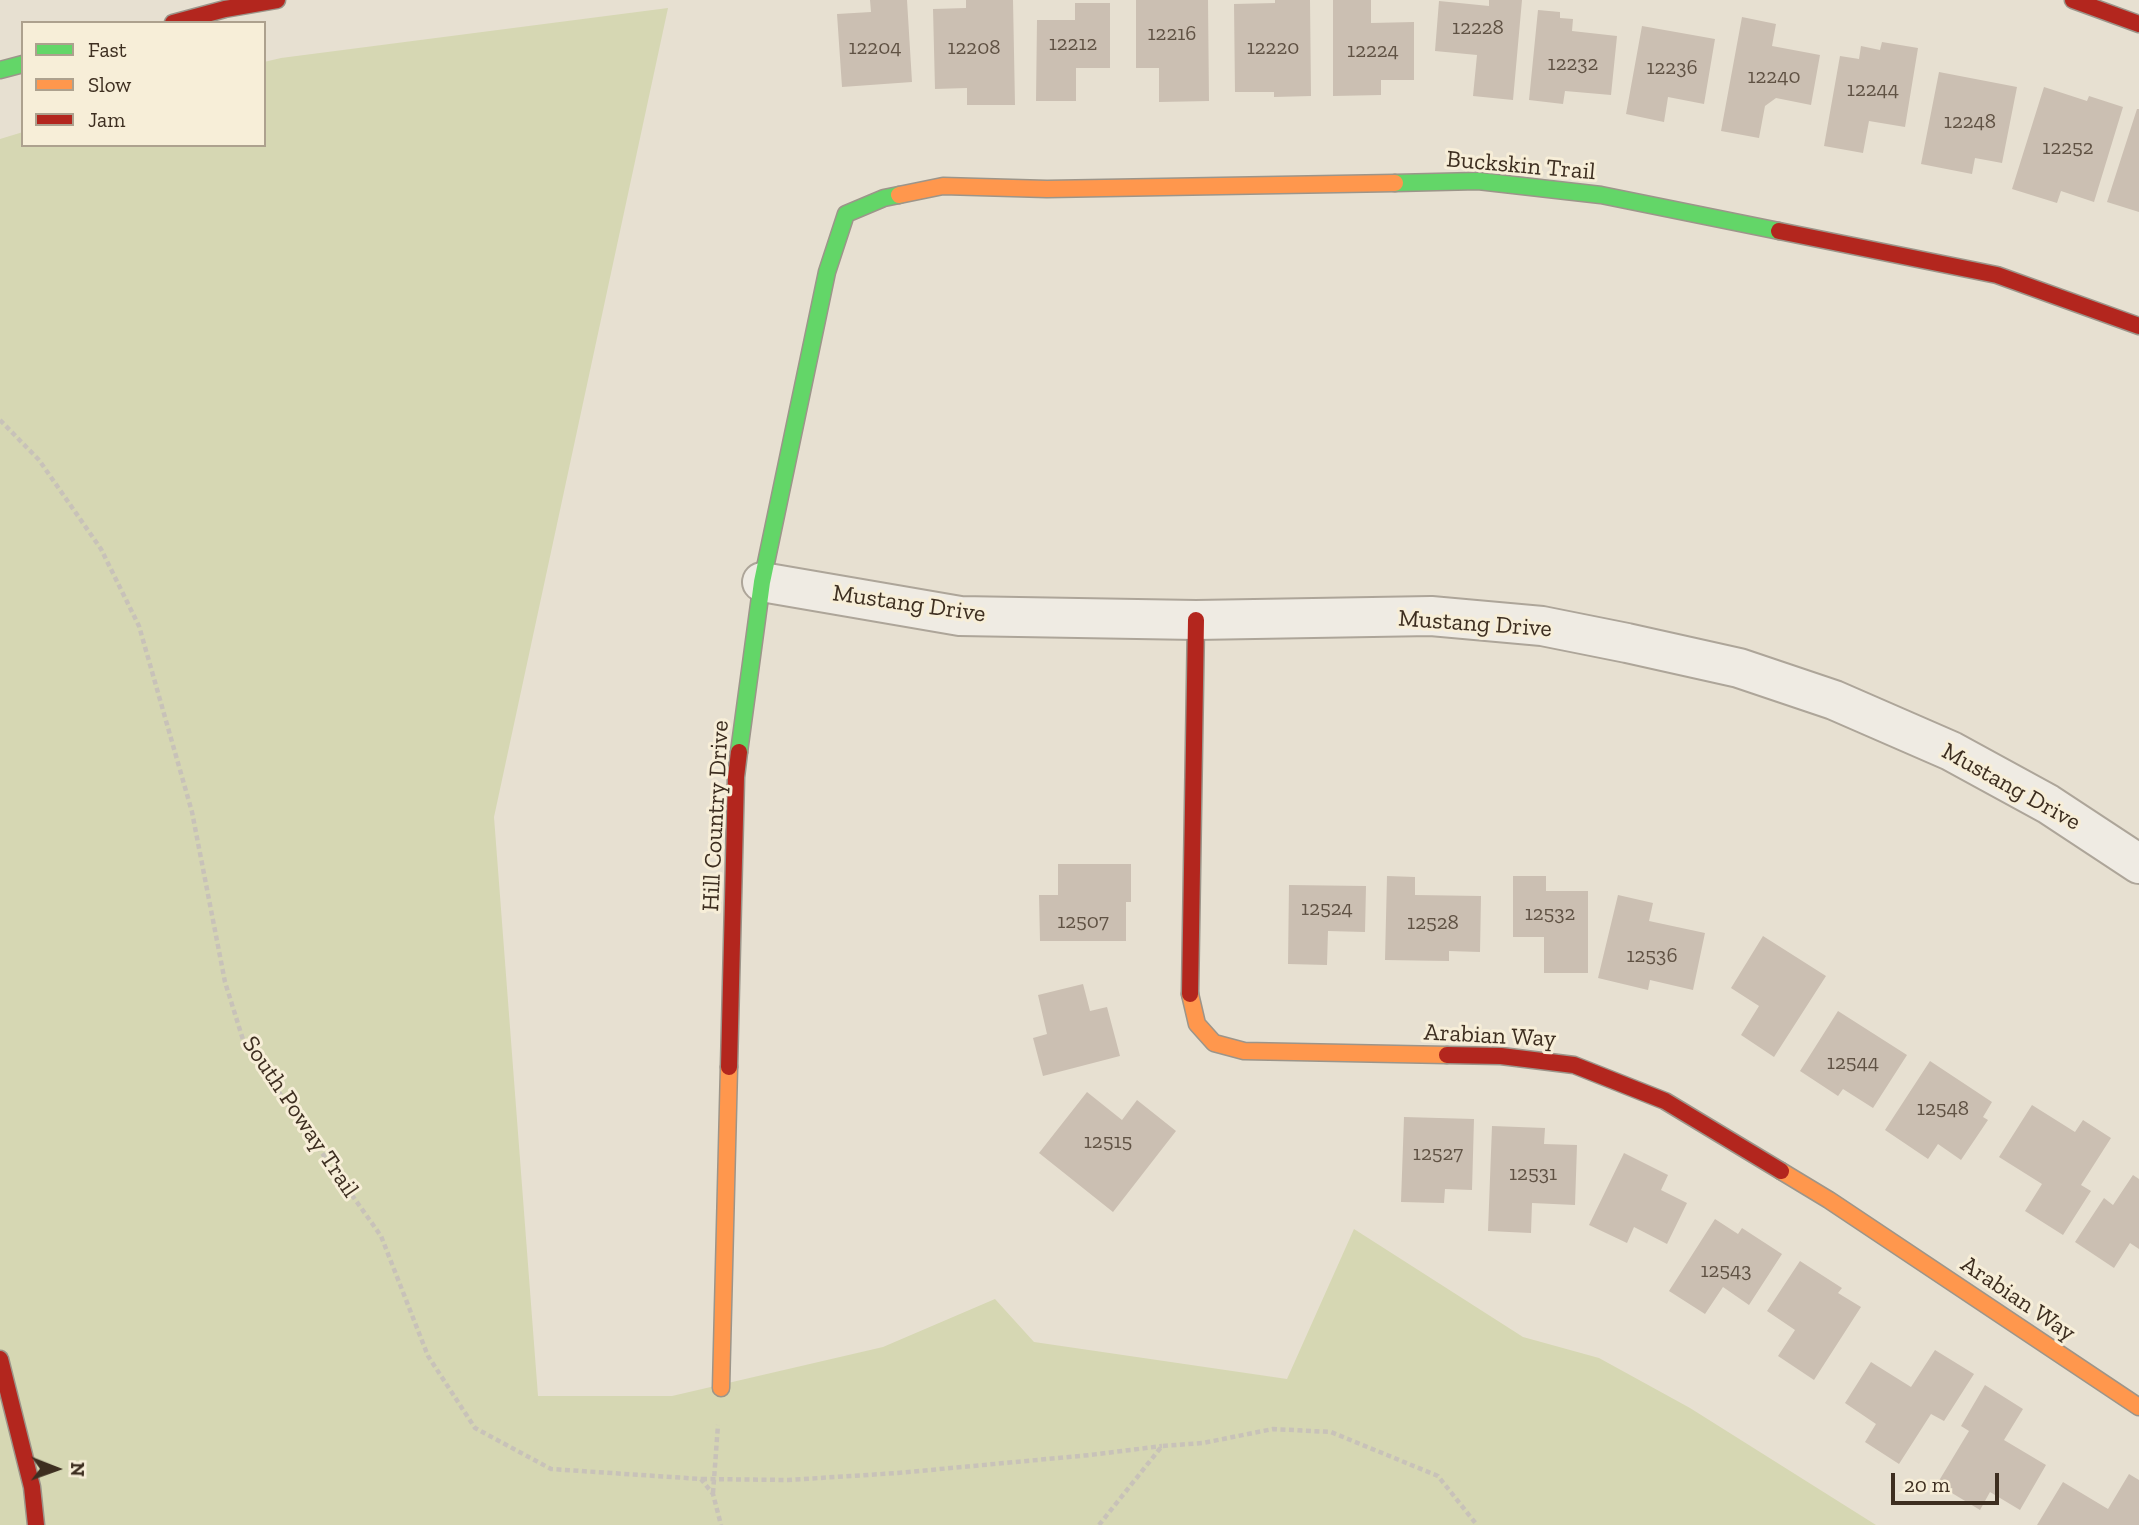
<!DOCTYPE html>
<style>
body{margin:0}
#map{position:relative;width:2139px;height:1525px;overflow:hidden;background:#e7e0d1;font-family:"Zilla Slab",serif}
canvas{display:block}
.legend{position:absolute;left:21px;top:21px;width:245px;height:126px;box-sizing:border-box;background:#f7eed8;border:2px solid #ada18e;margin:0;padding:9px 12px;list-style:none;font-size:21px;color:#3d2e20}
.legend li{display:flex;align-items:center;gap:14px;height:35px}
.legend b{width:35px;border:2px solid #ada18e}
.north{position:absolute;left:21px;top:1434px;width:70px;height:70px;-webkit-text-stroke:5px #f7eed8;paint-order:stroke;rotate:91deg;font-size:19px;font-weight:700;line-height:28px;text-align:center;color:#3d2e20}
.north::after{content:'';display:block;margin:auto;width:24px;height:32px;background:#3d2e20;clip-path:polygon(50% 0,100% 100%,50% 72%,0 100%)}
.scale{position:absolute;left:1891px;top:1473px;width:108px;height:32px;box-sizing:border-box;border:4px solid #3d2e20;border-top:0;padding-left:9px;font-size:21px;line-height:24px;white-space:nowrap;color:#3d2e20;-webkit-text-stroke:5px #f7eed8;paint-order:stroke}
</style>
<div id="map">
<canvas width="2139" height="1525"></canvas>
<ul class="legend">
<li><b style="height:9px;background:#63d668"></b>Fast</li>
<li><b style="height:9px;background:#ff974d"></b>Slow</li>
<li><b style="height:9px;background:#b3261e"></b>Jam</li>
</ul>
<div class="north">N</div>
<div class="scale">20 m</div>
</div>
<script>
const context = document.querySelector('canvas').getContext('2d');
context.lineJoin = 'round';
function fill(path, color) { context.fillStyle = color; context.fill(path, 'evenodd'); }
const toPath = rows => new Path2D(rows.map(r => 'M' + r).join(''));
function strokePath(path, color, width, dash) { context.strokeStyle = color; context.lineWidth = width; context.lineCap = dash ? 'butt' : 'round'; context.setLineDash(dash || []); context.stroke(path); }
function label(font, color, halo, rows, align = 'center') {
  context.font = font + ' "Zilla Slab",serif'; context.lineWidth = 6; context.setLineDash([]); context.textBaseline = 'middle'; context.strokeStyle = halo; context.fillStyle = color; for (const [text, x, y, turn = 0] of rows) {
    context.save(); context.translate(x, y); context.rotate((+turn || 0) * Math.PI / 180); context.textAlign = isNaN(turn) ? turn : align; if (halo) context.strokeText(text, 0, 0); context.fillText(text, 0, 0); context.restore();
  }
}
fill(toPath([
 [668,8,494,817,538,1396,672,1396,883,1347,995,1299,1034,1342,1287,1379,1354,1229,1523,1337,1599,1358,1690,1408,1876,1525,0,1525,0,139,23,132,23,145,264,145,264,62,281,58]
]), '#d6d7b3');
fill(toPath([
 [870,0,907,0,912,82,842,87,837,14,871,12],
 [966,0,1013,0,1015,105,967,105,967,88,935,89,933,9,966,8],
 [1136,0,1208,0,1209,101,1159,102,1159,68,1136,68],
 [1275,0,1310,0,1311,96,1274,97,1274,92,1235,92,1234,4,1275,3],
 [1333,0,1371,0,1371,23,1414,22,1414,80,1381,80,1381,95,1333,96],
 [1489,0,1522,0,1513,100,1473,96,1477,55,1435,51,1439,1,1489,6],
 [1075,3,1110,3,1110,68,1076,68,1076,101,1036,101,1037,20,1075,20],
 [1538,10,1560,12,1560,18,1573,19,1572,31,1617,36,1611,95,1565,91,1563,104,1529,100],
 [1742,17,1776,24,1772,46,1820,55,1811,105,1776,98,1765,106,1759,138,1721,131],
 [1642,26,1715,39,1704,104,1668,97,1664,122,1626,114],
 [1882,42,1918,48,1905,127,1869,121,1863,153,1824,146,1840,56,1859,59,1861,46,1880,50],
 [1939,72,2017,87,2002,163,1975,158,1972,174,1921,164],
 [2044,87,2087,101,2089,96,2123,107,2094,202,2061,191,2057,203,2012,189],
 [2137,109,2139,109,2139,212,2107,202],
 [1058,864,1131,864,1131,902,1126,902,1126,941,1040,941,1039,895,1058,895],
 [1387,876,1415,877,1415,895,1481,896,1480,952,1449,951,1449,961,1385,960],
 [1513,876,1546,876,1546,891,1588,891,1588,973,1544,973,1544,937,1513,937],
 [1289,885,1366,886,1365,932,1328,931,1327,965,1288,964],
 [1618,895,1653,903,1649,921,1705,933,1693,990,1650,980,1648,990,1598,978],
 [1763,936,1826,976,1774,1057,1741,1035,1759,1006,1731,988],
 [1083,984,1090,1011,1107,1007,1120,1056,1043,1076,1033,1038,1047,1034,1038,995],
 [1838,1011,1907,1055,1873,1108,1843,1089,1838,1096,1800,1071],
 [1930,1061,1992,1102,1983,1117,1988,1120,1961,1160,1938,1144,1928,1159,1885,1130],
 [1087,1092,1122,1120,1137,1100,1176,1131,1113,1212,1039,1153],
 [2032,1105,2075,1132,2083,1120,2111,1138,2081,1185,2091,1191,2063,1235,2025,1211,2042,1184,1999,1157],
 [1404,1117,1474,1119,1472,1190,1445,1189,1444,1203,1401,1202],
 [1492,1126,1545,1128,1544,1144,1577,1145,1575,1205,1532,1203,1531,1233,1488,1231],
 [1624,1153,1668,1175,1661,1190,1687,1203,1667,1244,1634,1227,1627,1243,1589,1225],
 [2133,1175,2139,1179,2139,1249,2130,1243,2114,1268,2075,1242,2104,1198,2113,1205],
 [1715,1219,1738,1234,1742,1228,1782,1254,1749,1305,1723,1287,1705,1314,1669,1291],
 [1800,1261,1842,1288,1838,1293,1861,1307,1814,1380,1778,1356,1795,1330,1767,1311],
 [1935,1350,1974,1374,1944,1421,1931,1414,1899,1464,1865,1442,1876,1424,1845,1403,1871,1362,1911,1387],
 [1985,1385,2023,1409,2004,1440,2046,1465,2020,1510,1990,1492,1980,1510,1937,1484,1969,1431,1961,1426],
 [2129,1474,2139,1480,2139,1525,2037,1525,2063,1482,2108,1509]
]), '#cbbfb2');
const street = toPath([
 [762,582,960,616,1196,620,1431,616,1542,626,1627,643,1739,668,1834,700,1951,751,2048,804,2139,864]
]);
const fast = toPath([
 [0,70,23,64],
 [1395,183,1478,181,1601,195,1779,231],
 [739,752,762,582,827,272,846,214,884,198,899,195]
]);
const slow = toPath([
 [899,195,943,186,1047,189,1395,183],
 [1190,994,1197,1024,1214,1043,1244,1051,1447,1055],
 [1781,1171,1829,1200,2139,1407],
 [721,1388,729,1067]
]);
const jam = toPath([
 [2073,0,2139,24],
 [173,23,225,9,277,0],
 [1779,231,1997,275,2139,326],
 [1190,994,1196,620],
 [1447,1055,1501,1056,1574,1065,1665,1101,1781,1171],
 [729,1067,736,777,739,752],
 [0,1359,32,1487,36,1525]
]);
strokePath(street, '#ada599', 42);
strokePath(fast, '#9c958a', 19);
strokePath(slow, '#9c958a', 19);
strokePath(jam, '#9c958a', 19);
strokePath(toPath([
 [0,420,39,460,101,549,139,626,192,812,225,982,244,1043,381,1236,428,1356,475,1428,551,1469,701,1479,713,1494,721,1525],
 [702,1479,788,1480,898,1473,1090,1455,1162,1446],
 [713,1493,718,1425],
 [1099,1525,1162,1446,1203,1443,1273,1429,1331,1432,1438,1476,1477,1525]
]), '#c8c2b9', 4.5, [5, 3.5]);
strokePath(street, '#efebe3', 38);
strokePath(fast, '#63d668', 16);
strokePath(slow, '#ff974d', 16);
strokePath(jam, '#b3261e', 16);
label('21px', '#605244', null, [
 ["12228",1478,28],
 ["12216",1172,34],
 ["12212",1073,44],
 ["12204",875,48],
 ["12208",974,48],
 ["12220",1273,48],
 ["12224",1373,51],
 ["12232",1573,64],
 ["12236",1672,68],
 ["12240",1774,77],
 ["12244",1873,90],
 ["12248",1970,122],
 ["12252",2068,148],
 ["12524",1327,909],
 ["12532",1550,914],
 ["12507",1083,922],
 ["12528",1433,923],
 ["12536",1652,956],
 ["12544",1853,1063],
 ["12548",1943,1109],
 ["12515",1108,1142],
 ["12527",1438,1154],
 ["12531",1533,1174],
 ["12543",1726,1271]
]);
label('24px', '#3d2e20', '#f7eed8', [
 ["Buckskin Trail",1521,166,5],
 ["Mustang Drive",909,604,8],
 ["Mustang Drive",1475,624,4],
 ["Mustang Drive",2011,787,29],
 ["Hill Country Drive",716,816,-87],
 ["Arabian Way",1490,1036,3],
 ["South Poway Trail",300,1117,56],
 ["Arabian Way",2018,1299,34]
]);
</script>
